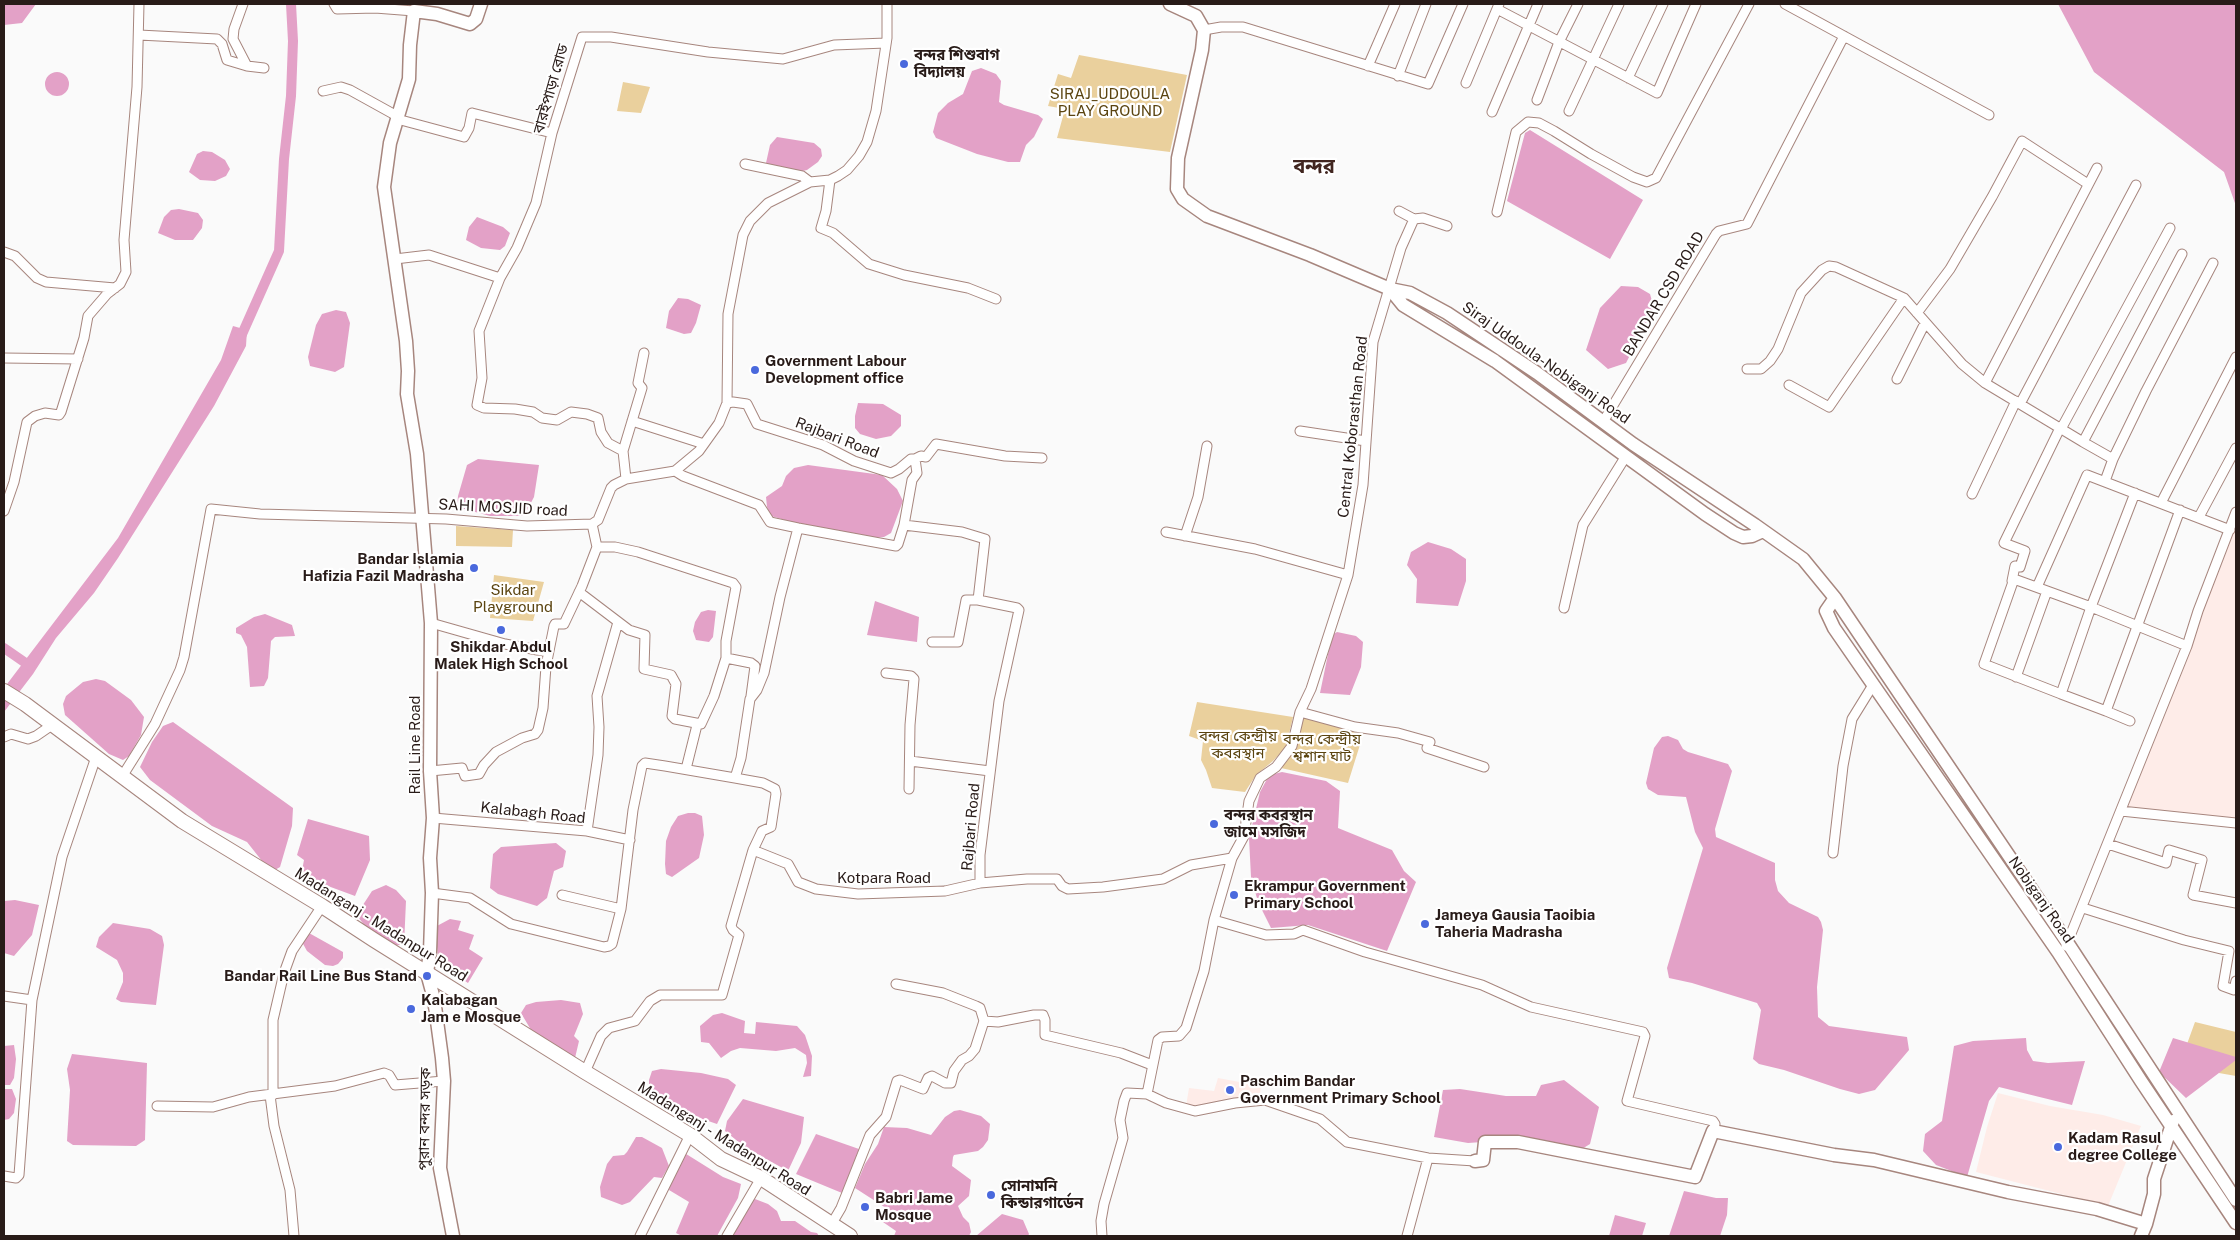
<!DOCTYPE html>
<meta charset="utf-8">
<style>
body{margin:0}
#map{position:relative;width:2240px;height:1240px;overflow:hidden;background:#fafafa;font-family:"Public Sans",sans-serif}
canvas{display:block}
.frame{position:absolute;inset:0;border:5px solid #281b18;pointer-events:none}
</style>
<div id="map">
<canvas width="2240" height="1240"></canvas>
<div class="frame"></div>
</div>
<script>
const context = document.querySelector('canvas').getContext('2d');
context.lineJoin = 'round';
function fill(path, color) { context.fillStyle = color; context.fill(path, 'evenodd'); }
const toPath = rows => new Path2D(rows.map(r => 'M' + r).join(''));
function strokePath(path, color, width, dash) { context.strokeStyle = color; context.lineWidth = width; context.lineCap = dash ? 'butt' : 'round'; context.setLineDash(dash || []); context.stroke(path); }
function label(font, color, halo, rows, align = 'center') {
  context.font = font + ' "Public Sans","Noto Sans Bengali",sans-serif'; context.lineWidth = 4.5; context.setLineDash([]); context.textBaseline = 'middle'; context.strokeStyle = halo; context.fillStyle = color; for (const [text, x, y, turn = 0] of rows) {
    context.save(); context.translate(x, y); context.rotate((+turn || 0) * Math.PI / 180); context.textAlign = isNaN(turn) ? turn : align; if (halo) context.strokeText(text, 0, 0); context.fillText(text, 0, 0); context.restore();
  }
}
fill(toPath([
 [2236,521,2236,821,2122,811],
 [1218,1078,1261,1086,1260,1094,1215,1104,1186,1106,1189,1088,1214,1091],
 [1998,1093,2050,1106,2103,1115,2141,1126,2108,1206,1976,1172,1987,1127]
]), '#feece8');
fill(toPath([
 [1079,55,1187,75,1170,152,1057,138,1065,109,1048,106,1058,74,1071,78],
 [623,82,650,87,641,113,617,111],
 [456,526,513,530,512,547,456,546],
 [494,575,544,582,533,621,490,618],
 [1197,702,1293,717,1286,747,1273,761,1256,775,1245,792,1212,788,1206,770,1201,760,1203,741,1189,736],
 [1305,714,1364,732,1348,783,1281,768],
 [2195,1022,2236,1032,2236,1076,2179,1066]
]), '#ead09d');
fill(toPath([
 [4,4,36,4,22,23,4,25],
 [2058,4,2236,4,2236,206,2224,172,2094,72],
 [981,68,996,74,1001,81,999,102,1004,105,1038,115,1043,119,1034,137,1026,145,1020,162,1008,162,977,154,936,138,933,132,938,113,948,103,963,94,972,71],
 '45 84a12 12 0 1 1 24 0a12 12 0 1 1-24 0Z',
 [1530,130,1643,200,1610,259,1507,201,1525,133],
 [777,137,814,143,821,149,822,156,818,162,807,170,798,172,775,169,766,163,770,145],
 [203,151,212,152,225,160,230,169,226,176,215,181,200,180,189,172,197,154],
 [179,209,198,213,203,220,202,228,193,240,175,240,158,233,164,217,171,210],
 [477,217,503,227,510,233,505,246,500,250,481,248,466,240,469,227],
 [1621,286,1638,287,1650,294,1654,308,1626,363,1608,369,1586,350,1600,308],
 [678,298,688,299,701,305,696,323,691,333,684,334,666,328,669,311],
 [336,310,346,312,350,323,344,367,335,372,310,366,308,357,316,325,322,314],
 [233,326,247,330,246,346,214,406,118,558,94,593,56,638,33,674,4,712,4,688,118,538,221,360],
 [858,403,883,404,901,415,901,426,891,436,876,439,860,434,855,428,855,416],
 [478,459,539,465,534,497,524,516,490,516,457,507,458,496,467,465],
 [808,465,882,475,897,489,903,501,891,533,884,537,870,538,809,527,771,516,767,507,766,497,782,486,786,476,794,468],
 [1428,542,1451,549,1466,559,1466,581,1458,606,1416,603,1417,579,1407,565,1411,552],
 [875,601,919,617,917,642,867,635],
 [708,610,716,611,713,637,709,642,696,640,693,631,695,622,701,612],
 [265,614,292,625,295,636,275,637,271,641,268,678,264,686,250,687,247,647,241,635,236,633,236,628,254,617],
 [1337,632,1356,636,1363,642,1361,667,1350,695,1320,693,1332,635],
 [96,679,105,681,131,700,144,717,141,735,129,756,123,760,109,754,65,715,63,704,66,696,83,682],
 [173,722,293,808,292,826,280,867,275,870,262,861,247,842,212,826,150,780,140,767,152,742,163,726],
 [1668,736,1678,740,1683,749,1688,752,1728,764,1732,771,1715,829,1716,837,1775,863,1775,880,1778,891,1789,903,1818,917,1821,922,1823,930,1817,987,1818,1017,1829,1026,1907,1037,1909,1050,1875,1090,1859,1094,1840,1089,1784,1070,1759,1064,1753,1059,1761,1010,1757,1003,1692,983,1669,978,1667,968,1703,848,1695,832,1686,797,1658,795,1648,789,1646,783,1654,748,1662,737],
 [1282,772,1326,781,1340,791,1338,828,1392,850,1404,871,1416,882,1387,951,1308,925,1271,928,1258,902,1251,877,1249,838,1260,792,1267,779,1274,774],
 [688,813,695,813,702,816,704,835,699,858,672,877,666,874,665,864,666,841,671,827,678,816],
 [308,819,369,836,370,860,355,896,301,876,304,860,297,855],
 [556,843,566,851,563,867,554,871,547,898,537,906,498,894,490,888,493,854,501,847],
 [386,885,396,890,406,901,404,945,395,945,365,926,358,917,359,911,372,891],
 [15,900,39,905,32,935,14,956,4,953,4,901],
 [450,919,461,921,458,930,474,935,469,949,483,958,468,983,447,969,438,956,435,927],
 [113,923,150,929,162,936,164,945,156,1005,121,1002,116,999,123,982,123,973,117,960,96,947,99,937],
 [309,933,343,952,343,958,338,964,333,966,325,965,307,951,302,942],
 [561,1000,580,1003,583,1014,574,1036,579,1041,575,1058,531,1030,521,1013,526,1005,536,1002],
 [722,1013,745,1021,744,1033,755,1034,756,1022,797,1026,805,1035,812,1056,811,1076,803,1077,807,1063,806,1055,795,1048,776,1051,740,1048,731,1051,721,1058,709,1043,701,1042,700,1026,713,1015],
 [2026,1038,2027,1050,2033,1061,2048,1063,2085,1061,2072,1105,1999,1087,1989,1101,1967,1177,1936,1165,1923,1151,1925,1134,1942,1121,1954,1046,1973,1041],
 [2173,1038,2236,1057,2236,1060,2186,1098,2159,1072],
 [14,1045,16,1059,14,1078,10,1085,4,1085,4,1046],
 [72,1054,147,1063,145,1140,136,1146,73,1145,67,1141,70,1090,67,1069],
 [661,1069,701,1073,728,1079,736,1085,717,1124,685,1113,649,1089,649,1080,652,1071],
 [1564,1080,1599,1107,1590,1144,1572,1155,1511,1140,1468,1143,1434,1137,1443,1090,1460,1089,1506,1096,1536,1096,1541,1085],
 [4,1089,12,1089,16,1099,14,1113,9,1119,4,1120],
 [743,1099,804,1117,801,1143,788,1171,746,1148,725,1131,727,1121],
 [960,1110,981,1116,990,1124,988,1140,983,1147,978,1151,954,1155,953,1157,952,1166,971,1180,969,1196,958,1206,963,1217,969,1223,971,1232,969,1236,894,1236,896,1231,880,1220,886,1208,855,1188,865,1164,878,1144,884,1127,907,1128,931,1135,945,1117,954,1111],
 [816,1134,859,1149,842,1193,796,1174],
 [636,1137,642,1137,662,1148,669,1166,666,1171,662,1178,654,1177,630,1202,622,1205,601,1197,600,1187,607,1164,613,1156,624,1155,627,1152],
 [683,1152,723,1177,741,1184,738,1198,717,1236,682,1236,676,1233,689,1202,669,1190,671,1174],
 [1684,1191,1716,1198,1728,1198,1727,1215,1720,1236,1669,1236],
 [755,1199,768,1204,777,1211,781,1221,795,1221,811,1232,817,1233,819,1236,726,1236,750,1201],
 [1002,1214,1023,1220,1029,1234,1028,1236,976,1236],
 [1615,1215,1646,1223,1642,1236,1609,1236]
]), '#e3a1c7');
strokePath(toPath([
 [239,341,279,251,284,159,291,96,293,41,291,4],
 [4,648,30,666]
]), '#e3a1c7', 10);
const street = toPath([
 [243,4,234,29,233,39,247,66,264,68],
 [334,4,337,9,375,8,414,11],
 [1785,4,1989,115],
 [1497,9,1657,93,1696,4],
 [1204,30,1221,27,1243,27,1428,84,1463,4],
 [139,35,217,39,222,44,227,60,247,66],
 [1368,66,1395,4],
 [1398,76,1426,4],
 [1628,78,1663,4],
 [1466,83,1499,4],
 [323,91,341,87,350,90,397,116],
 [1537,100,1559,42,1578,4],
 [1569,111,1619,4],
 [1492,112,1538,4],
 [397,119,464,137,469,128,472,113,552,133],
 [745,164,802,176,810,182],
 [830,180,826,211,821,228,833,233,869,264,904,275,968,288,996,299],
 [1399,211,1414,219],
 [1497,212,1516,132,1528,122,1539,123,1554,131,1591,154,1633,177,1647,182,1656,178,1749,4],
 [4,252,15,256,37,278,46,282,115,288],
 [395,259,429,255,500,278,517,248,536,203,552,133,582,37,611,37,708,52,783,59,834,45,886,43],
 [500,278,479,331,482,378,477,405,484,408,515,409,533,412,542,418,557,420,571,412,587,414,598,418,601,432,608,443,623,451],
 [1917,313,1950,269,1992,197,2022,141,2088,184],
 [4,358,78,359],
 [1747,369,1761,369,1770,361,1778,349,1801,293,1822,270,1829,266,1836,267,1904,298,1962,364,1985,383,2083,442,2182,254],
 [1897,379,1925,323],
 [1985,383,2097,168],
 [1789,385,1829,407,1904,298],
 [727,403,733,402,747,404,757,424,823,445,854,461,891,473,899,469,911,459,915,459,917,473,912,480,904,525,962,532,985,539,978,600,966,600,958,642,932,642],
 [2020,404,2136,185],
 [632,421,704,444],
 [1603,422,1716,234,1719,231,1747,224,1844,36],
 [2061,429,2170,228],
 [1300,431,1366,441],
 [2083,442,2113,459,2146,391,2213,263],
 [915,459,921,456,926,457,936,444,1005,456,1042,458],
 [626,479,623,451,642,388,638,383,644,353],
 [2105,481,2113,459],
 [2135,493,2091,607,2014,579,1984,664,2061,694,2091,607,2187,646],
 [1972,494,2016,401],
 [2161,503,2236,357],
 [4,511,14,482,27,422,35,416,45,413,59,415,61,412,84,338,88,316,107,294,120,284,126,272,124,240,137,87,139,4],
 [2199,517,2236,448],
 [798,528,896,546,898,544,904,525],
 [1166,532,1255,549,1348,575],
 [1185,536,1198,497,1207,446],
 [597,547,615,547,638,552,733,583,736,587,726,641,726,658,751,663,755,666,751,696],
 [2012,581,2015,566,2020,567,2025,551,2004,543,2060,428],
 [2037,587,2087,475,2230,530],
 [579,592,629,630,645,635,644,669,671,675,676,684,672,716,675,719,701,724,714,696,726,658],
 [978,600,1017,608,1019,610,999,701,980,855,980,883],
 [1564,608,1583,525,1626,456],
 [431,623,505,644,548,652],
 [886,673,911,676,914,679,910,725,909,789],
 [2016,677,2047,591],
 [2061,694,2106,711,2180,510],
 [2106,711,2130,721],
 [1300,712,1355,727,1398,733,1430,742,1427,748,1484,767],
 [4,737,11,734,28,739,36,736,52,725],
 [910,761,990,771],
 [686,769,697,725],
 [430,771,462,768,465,776,479,774,484,765,496,752,522,738,535,734,538,730,543,708,546,666,554,626,555,624,564,624,582,586,597,547,592,524],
 [123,775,155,724,180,670,184,657,211,509,260,514,446,519,527,526,592,524,598,520,611,488,614,485,626,479,675,471,699,451,719,423,727,403,728,314,743,235,750,221,768,203,810,182,830,180,838,176,847,170,859,156,867,142,876,111,887,38,887,4],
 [735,778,763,783,775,789,776,794,771,827,762,831,753,850],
 [2121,811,2236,823],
 [433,818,587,831,630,840],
 [587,831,598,755,599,727,597,696,618,622],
 [2108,844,2166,863,2169,850,2202,860,2193,895,2236,903],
 [1833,853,1843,766,1852,719,1873,685],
 [432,893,470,898,511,924,604,947,609,946,612,944,621,909,633,810,642,766,645,763,665,766,735,778,741,758,750,699,757,690,764,673,780,597,798,528,770,522,759,505,683,476,675,471],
 [562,895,621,909],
 [2083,908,2184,940,2229,951,2223,986,2234,990,2236,981],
 [1214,920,1266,935,1294,934,1303,930,1365,952,1482,985,1531,1007,1643,1032,1645,1036,1627,1101,1713,1121,1715,1124,1713,1131],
 [2066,946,2187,646,2198,611,2236,512],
 [896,984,943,993,976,1006,980,1008,984,1021],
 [4,996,32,1000],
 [585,1072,601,1036,609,1028,635,1021,650,1001,660,995,722,995,739,935,733,930,731,926,753,850,788,864,798,882,816,889,858,894,945,891,980,883,1027,879,1057,879,1062,886,1068,889,1103,887,1163,879,1191,865,1232,858],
 [1147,1094,1166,1103,1195,1111,1235,1103,1265,1100,1320,1119,1347,1142,1428,1158,1475,1161],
 [270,1095,274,1126,290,1190,294,1236],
 [273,1095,273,1020,284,973,292,951,322,906],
 [157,1106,213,1107,249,1097,335,1086,384,1073,389,1075,395,1085,444,1081],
 [4,1176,16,1178,19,1175,32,1000,62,857,96,757],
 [831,1225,841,1208,870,1135,886,1117,897,1081,900,1080,923,1089,928,1078,932,1076,945,1083,951,1083,954,1071,962,1060,969,1056,975,1049,984,1021,998,1022,1034,1015,1043,1015,1045,1020,1045,1035,1121,1053,1152,1065],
 [640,1236,690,1135],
 [727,1236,761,1178],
 [1102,1236,1101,1221,1104,1204,1123,1138,1120,1120,1124,1101,1127,1093,1147,1094,1158,1040,1162,1037,1179,1036,1186,1028,1204,971,1214,920,1232,858,1244,836,1249,801,1260,778,1276,767,1292,746,1300,712,1311,689,1348,575,1363,485,1373,342,1401,248,1414,219,1423,218,1447,226],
 [1407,1236,1428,1158]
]);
const secondary = toPath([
 [1170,4,1196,16,1204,30,1202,50,1178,158,1177,189,1183,199,1207,216,1310,255,1390,289,1410,293,1447,313,1537,373,1633,444,1755,525,1803,559,1835,598,2069,945,2236,1200],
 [1390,289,1403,305,1495,361,1705,514,1734,533,1743,537,1752,536,1763,531],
 [1835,598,1826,611,1834,628,2058,952,2141,1081,2236,1223],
 [1475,1161,1483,1160,1485,1142,1518,1142,1695,1177,1713,1131,1834,1155,1874,1160,2008,1192,2097,1209,2146,1224],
 [453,1236,440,1168,444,1081,442,1058,434,999,427,973,430,952,432,893,430,858,433,818,430,771,431,623,417,454,407,394,408,371,406,341,384,187,390,143,409,79,410,45,414,11,437,14,470,24,476,19,481,4],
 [2141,1236,2146,1224,2154,1194,2154,1179,2173,1121]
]);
const primary = toPath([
 [4,691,25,704,182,821,322,906,374,940,585,1072,690,1135,721,1159,761,1178,850,1236]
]);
strokePath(street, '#a7867e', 11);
strokePath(secondary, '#a7867e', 15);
strokePath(primary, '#a7867e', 16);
strokePath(street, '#fff', 9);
strokePath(secondary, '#fff', 12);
strokePath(primary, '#fff', 14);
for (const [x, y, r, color] of [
 [904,64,5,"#4a69dd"],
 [755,370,5,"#4a69dd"],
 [474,568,5,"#4a69dd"],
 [501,630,5,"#4a69dd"],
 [1214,824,5,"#4a69dd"],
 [1234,895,5,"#4a69dd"],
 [1425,924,5,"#4a69dd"],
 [427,976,5,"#4a69dd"],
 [411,1009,5,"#4a69dd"],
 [1230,1090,5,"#4a69dd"],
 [2058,1147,5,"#4a69dd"],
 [991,1195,5,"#4a69dd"],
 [865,1207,5,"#4a69dd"]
]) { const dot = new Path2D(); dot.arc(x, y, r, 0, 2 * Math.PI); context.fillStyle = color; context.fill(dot); strokePath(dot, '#fff', 2); }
label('bold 15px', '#281b18', '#fff', [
 ["বন্দর শিশুবাগ",914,55],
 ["বিদ্যালয়",914,72],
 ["Government Labour",765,361],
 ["Development office",765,378],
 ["Bandar Islamia",464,559,"right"],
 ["Hafizia Fazil Madrasha",464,576,"right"],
 ["Shikdar Abdul",501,647,"center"],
 ["Malek High School",501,664,"center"],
 ["বন্দর কবরস্থান",1224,815],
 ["জামে মসজিদ",1224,832],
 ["Ekrampur Government",1244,886],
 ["Primary School",1244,903],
 ["Jameya Gausia Taoibia",1435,915],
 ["Taheria Madrasha",1435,932],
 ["Bandar Rail Line Bus Stand",417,976,"right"],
 ["Kalabagan",421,1000],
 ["Jam e Mosque",421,1017],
 ["Paschim Bandar",1240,1081],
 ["Government Primary School",1240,1098],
 ["Kadam Rasul",2068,1138],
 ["degree College",2068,1155],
 ["সোনামনি",1001,1186],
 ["কিন্ডারগার্ডেন",1001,1203],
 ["Babri Jame",875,1198],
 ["Mosque",875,1215]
], 'left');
label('15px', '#281b18', '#fff', [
 ["বারইপাড়া রোড",551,89,-74],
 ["BANDAR CSD ROAD",1664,294,-59],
 ["Siraj Uddoula-Nobiganj Road",1546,363,35],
 ["Central Koborasthan Road",1353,427,-84],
 ["Rajbari Road",837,438,21],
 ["SAHI MOSJID road",503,508,3],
 ["Rail Line Road",415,745,-90],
 ["Kalabagh Road",533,813,6],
 ["Rajbari Road",971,827,-85],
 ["Kotpara Road",884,878],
 ["Nobiganj Road",2041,900,55],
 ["Madanganj - Madanpur Road",381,925,32],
 ["পুরান বন্দর সড়ক",425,1119,-89],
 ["Madanganj - Madanpur Road",724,1139,32]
]);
label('15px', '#5b4410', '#fff', [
 ["SIRAJ_UDDOULA",1110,94],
 ["PLAY GROUND",1110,111],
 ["Sikdar",513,590],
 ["Playground",513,607],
 ["বন্দর কেন্দ্রীয়",1238,736],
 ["কবরস্থান",1238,753],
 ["বন্দর কেন্দ্রীয়",1322,739],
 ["শ্বশান ঘাট",1322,756]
]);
label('bold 20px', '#412620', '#fff', [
 ["বন্দর",1314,167]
]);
</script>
